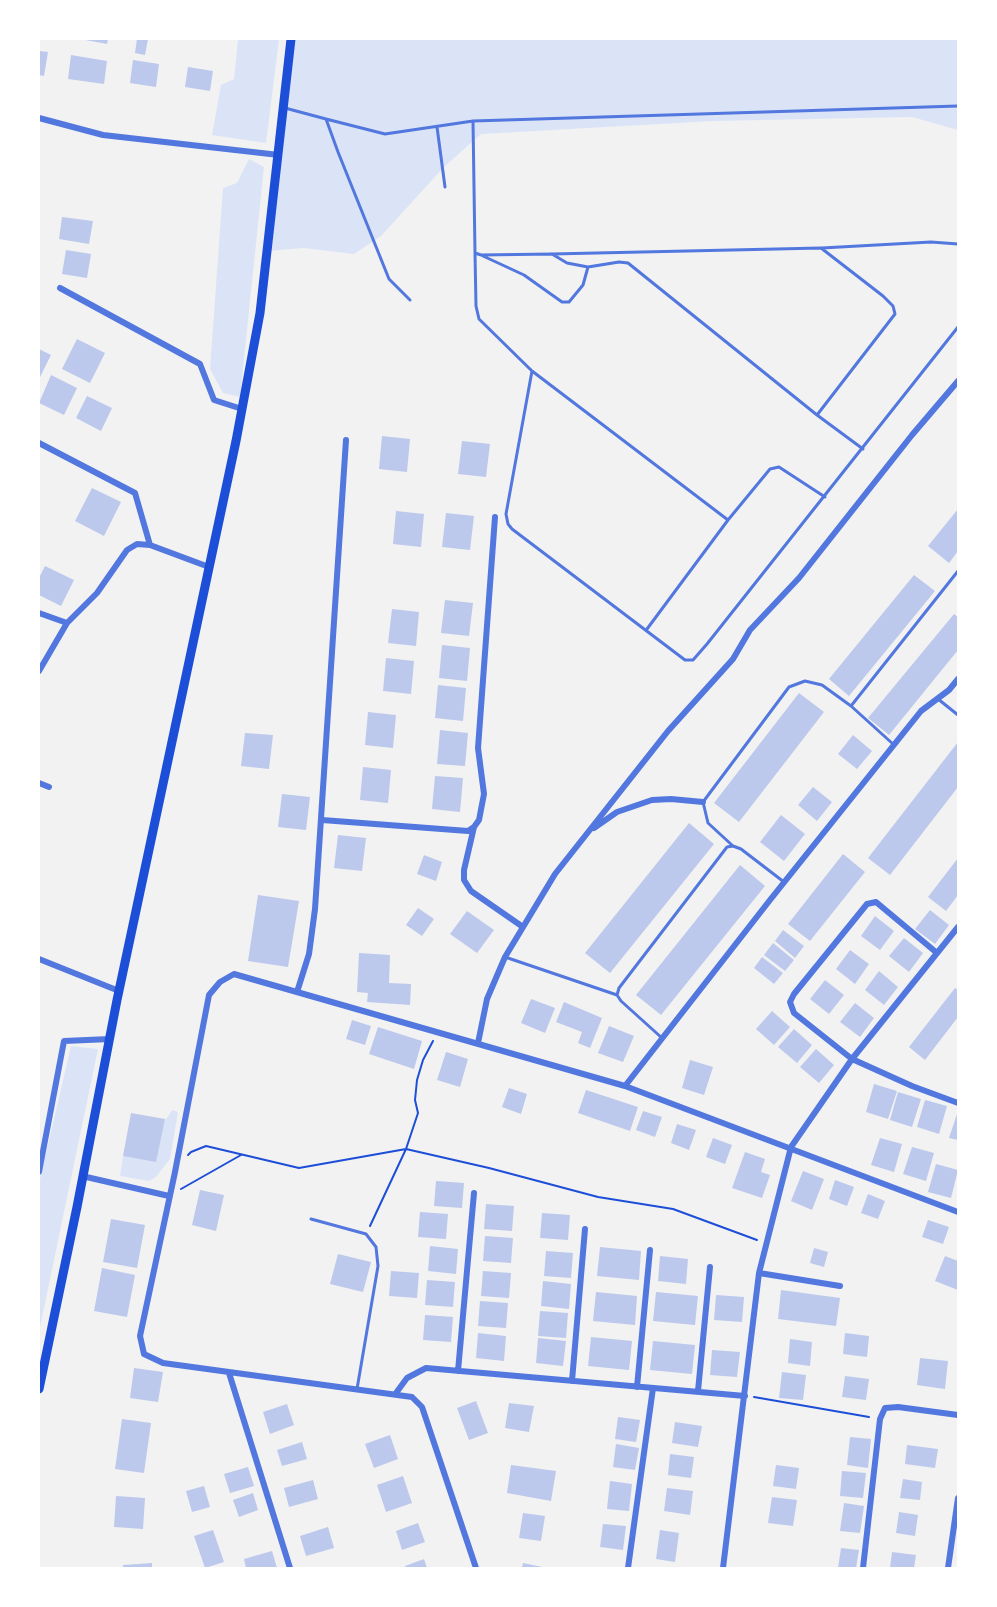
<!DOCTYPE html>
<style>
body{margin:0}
#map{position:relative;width:997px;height:1607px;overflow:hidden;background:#f2f2f2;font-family:Arial,sans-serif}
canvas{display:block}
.frame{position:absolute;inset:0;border:40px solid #fff;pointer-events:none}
</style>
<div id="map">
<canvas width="997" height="1607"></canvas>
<div class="frame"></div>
</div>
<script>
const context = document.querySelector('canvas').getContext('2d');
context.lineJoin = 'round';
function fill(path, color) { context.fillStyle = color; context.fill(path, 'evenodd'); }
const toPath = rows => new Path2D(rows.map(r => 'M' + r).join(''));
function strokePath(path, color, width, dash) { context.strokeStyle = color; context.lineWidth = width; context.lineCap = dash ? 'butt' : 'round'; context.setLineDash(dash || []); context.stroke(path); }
fill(toPath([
 [238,39,279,39,266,143,212,135,221,85,234,79],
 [291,39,958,39,958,130,912,117,714,121,481,134,444,167,381,236,354,254,304,248,267,251],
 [249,159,264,167,240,397,223,393,210,369,223,188,237,183],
 [71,1046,98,1049,39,1332,39,1183],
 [172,1110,178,1112,170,1159,156,1177,149,1181,120,1176,123,1156,167,1118]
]), '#dbe4f7');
fill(toPath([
 [80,39,108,39,107,44],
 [137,39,148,39,145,55,135,53],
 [39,51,48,52,44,76,39,75],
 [71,55,107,61,104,84,68,79],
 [133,60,159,64,156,87,130,83],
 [188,67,213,71,210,91,185,87],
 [62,217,93,221,89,244,59,239],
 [66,250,91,254,87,278,62,274],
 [77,339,105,353,90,383,62,369],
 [39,349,51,355,39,379],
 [51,375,77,388,64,415,39,403],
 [87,396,112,408,101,431,76,418],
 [382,436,410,439,407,472,379,469],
 [462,441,490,444,486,477,458,474],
 [92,488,121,502,104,536,75,521],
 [958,509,958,551,949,563,928,546],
 [396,511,424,514,421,547,393,544],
 [446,513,474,516,470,550,442,547],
 [45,566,74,580,61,606,39,595,39,578],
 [914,575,935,591,849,696,829,679],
 [445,600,473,603,469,636,441,633],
 [392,609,419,612,416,646,388,643],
 [954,614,958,617,958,650,889,735,868,718],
 [442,645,470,648,467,681,439,678],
 [386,658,414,661,411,694,383,691],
 [438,685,466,688,463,721,435,718],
 [799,693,824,712,739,822,714,803],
 [368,712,396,715,393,748,365,745],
 [440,730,468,733,465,766,437,764],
 [245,733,273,735,269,769,241,766],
 [853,735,872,751,857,769,838,754],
 [958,742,958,787,890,875,868,858],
 [363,767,391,770,388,803,360,800],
 [435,776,463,778,460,812,432,809],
 [813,787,832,802,817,821,798,805],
 [282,794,310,797,306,830,278,827],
 [781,815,805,834,784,861,760,842],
 [689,823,714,844,610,973,585,953],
 [338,835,366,838,362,871,334,868],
 [843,854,865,872,810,941,788,924],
 [424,855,442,862,436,881,417,874],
 [958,858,958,895,946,911,928,897],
 [740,865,765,886,661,1015,636,995],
 [258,895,299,901,288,967,248,961],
 [418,908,434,919,422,936,406,925],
 [930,910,949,925,935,944,915,929],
 [467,911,494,930,477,953,450,934],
 [875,916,894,931,880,950,861,936],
 [783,930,804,946,795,958,775,941],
 [904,938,923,953,909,972,889,956],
 [773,943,794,960,785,971,764,955],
 [850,950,869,964,855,984,836,969],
 [359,953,390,955,389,983,411,984,410,1005,367,1002,368,993,357,992],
 [762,957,783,973,774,984,754,968],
 [879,971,898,987,884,1005,865,990],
 [825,980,844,995,829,1014,810,999],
 [955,988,958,990,958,1017,925,1060,909,1047],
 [531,999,555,1008,545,1033,521,1023],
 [564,1002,602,1018,590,1048,578,1043,582,1032,556,1022],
 [855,1003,874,1018,860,1037,840,1022],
 [772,1011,790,1027,774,1045,756,1029],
 [352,1020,371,1026,365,1045,346,1039],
 [609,1026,634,1036,623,1062,598,1053],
 [378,1027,422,1041,414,1069,369,1054],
 [794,1029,812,1045,797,1063,778,1047],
 [816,1049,834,1065,819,1083,800,1067],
 [446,1052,468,1059,460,1087,437,1080],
 [690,1060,713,1067,704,1095,682,1088],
 [874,1084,897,1091,888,1119,866,1112],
 [509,1088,527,1094,521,1114,502,1107],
 [586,1090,638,1107,630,1131,578,1113],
 [898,1092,921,1099,912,1127,890,1120],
 [925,1100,947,1106,939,1134,917,1127],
 [643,1111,662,1117,655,1137,636,1130],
 [958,1111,958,1140,949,1138],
 [131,1113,165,1119,156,1162,123,1156],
 [677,1124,696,1130,689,1150,671,1143],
 [713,1138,732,1145,725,1164,706,1157],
 [880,1138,902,1144,894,1172,871,1165],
 [912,1147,934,1153,926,1181,903,1174],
 [745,1152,765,1159,761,1172,770,1175,762,1198,732,1188],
 [936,1164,958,1170,951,1198,928,1192],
 [803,1171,824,1179,812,1210,791,1201],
 [835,1180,854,1187,847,1206,829,1199],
 [436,1181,464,1183,462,1208,434,1206],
 [200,1190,224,1195,216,1231,192,1225],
 [868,1194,885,1201,878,1219,861,1213],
 [486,1204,514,1206,512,1231,484,1229],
 [420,1212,448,1214,446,1239,418,1237],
 [542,1213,570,1215,568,1240,540,1238],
 [111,1219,145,1225,137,1268,103,1262],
 [928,1220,949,1227,943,1244,922,1237],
 [485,1236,513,1238,511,1263,483,1261],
 [430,1246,458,1249,456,1274,428,1271],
 [600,1247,641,1251,639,1280,597,1276],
 [814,1248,828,1252,824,1267,810,1263],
 [546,1251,573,1253,571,1278,544,1276],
 [338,1254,371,1262,363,1292,330,1284],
 [660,1256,688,1259,686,1284,658,1281],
 [945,1256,958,1261,958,1290,935,1281],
 [102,1268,135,1275,127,1317,94,1311],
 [391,1271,419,1273,417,1298,389,1296],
 [483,1271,511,1273,509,1298,481,1296],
 [427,1280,455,1282,453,1307,425,1305],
 [543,1281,571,1284,569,1309,541,1306],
 [781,1290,840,1298,836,1326,778,1319],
 [596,1292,637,1296,635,1325,593,1321],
 [656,1292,698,1296,695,1325,653,1321],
 [716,1295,744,1297,742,1322,714,1320],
 [480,1301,508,1303,506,1328,478,1326],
 [540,1311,568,1313,566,1338,538,1336],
 [425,1315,453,1317,451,1342,423,1340],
 [478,1333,506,1336,504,1361,476,1358],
 [845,1333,869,1336,867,1357,843,1354],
 [591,1337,632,1341,629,1370,588,1366],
 [538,1338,566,1341,563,1366,536,1363],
 [790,1339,812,1342,810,1366,788,1363],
 [653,1341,695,1345,692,1374,650,1370],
 [712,1350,740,1352,737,1377,710,1375],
 [920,1358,948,1361,945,1389,917,1385],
 [134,1368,163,1372,158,1402,130,1398],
 [782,1372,806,1375,803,1400,779,1398],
 [845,1376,869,1379,866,1400,842,1397],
 [476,1401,488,1433,469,1440,457,1408],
 [509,1403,534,1406,529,1432,505,1428],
 [287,1404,294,1425,270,1434,263,1412],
 [618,1417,640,1420,636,1442,615,1439],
 [122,1419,151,1423,144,1473,115,1469],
 [675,1422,702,1426,698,1447,672,1443],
 [390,1435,398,1459,374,1468,365,1444],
 [850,1437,871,1439,868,1468,847,1465],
 [302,1442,307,1459,282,1466,277,1450],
 [616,1444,639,1448,635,1470,613,1467],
 [907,1445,938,1449,935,1468,905,1464],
 [670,1454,694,1457,691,1478,668,1475],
 [511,1465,556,1471,551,1501,507,1493],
 [776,1465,799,1468,796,1489,773,1486],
 [248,1467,254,1486,230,1493,224,1474],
 [842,1471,866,1473,863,1498,840,1496],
 [403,1476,412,1503,386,1512,377,1485],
 [903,1479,922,1482,920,1500,900,1498],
 [313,1480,318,1499,289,1507,284,1488],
 [610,1481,632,1484,629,1511,607,1509],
 [204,1486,210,1507,192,1512,186,1491],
 [667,1488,693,1491,690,1515,664,1511],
 [253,1493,258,1510,239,1517,233,1500],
 [116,1496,145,1498,143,1529,114,1527],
 [772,1497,797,1500,793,1526,768,1523],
 [844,1503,864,1506,860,1533,840,1531],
 [899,1512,918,1515,915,1536,896,1533],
 [523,1513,545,1516,541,1541,519,1538],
 [418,1523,425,1542,402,1550,396,1531],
 [603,1524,626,1526,623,1550,600,1547],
 [328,1527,334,1548,306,1556,300,1536],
 [213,1530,224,1562,205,1568,194,1536],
 [660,1530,679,1533,675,1562,656,1559],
 [841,1548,859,1550,856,1568,838,1568],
 [272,1551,277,1568,246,1568,244,1559],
 [892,1552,916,1555,914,1568,890,1568],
 [424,1559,427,1568,406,1568,405,1566],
 [152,1563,152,1568,123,1568,123,1565],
 [523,1563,542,1567,542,1568,522,1568]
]), '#bdc9ec');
strokePath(toPath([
 [188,1155,191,1152,206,1146,299,1168,406,1149,489,1168,598,1197,673,1209,757,1240],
 [181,1189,241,1155],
 [370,1226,406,1149,418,1113,415,1100,417,1080,423,1060,433,1041],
 [754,1397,869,1417]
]), '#1d4ed8', 2);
strokePath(toPath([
 [285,108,326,119],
 [473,121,475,253,481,255,552,254,821,248,883,296,893,306,895,314,817,415,628,263,619,262,588,267,567,263,552,254],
 [437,127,445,187],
 [822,248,931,242,958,244],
 [475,254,476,306,479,319,532,371,506,514,508,524,512,529,685,660,693,660,707,644,958,327],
 [483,256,524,275,562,302,569,302,583,285,588,267],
 [410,300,389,279,338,152,326,119,385,134,473,121,958,106],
 [532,371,728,520,770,469,779,467,825,497],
 [817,415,863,449],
 [647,629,728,520],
 [938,699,958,715],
 [893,744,851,706,958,571],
 [733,846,708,823,703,802,789,687,805,681,822,685,851,706],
 [505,957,617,995],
 [662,1038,621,1001,617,995,619,988,727,847,733,846,741,849,784,882],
 [311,1219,366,1234,376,1247,378,1266,357,1389]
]), '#5277de', 3);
strokePath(toPath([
 [39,118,103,135,279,155],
 [60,288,200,364,214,400,242,409],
 [39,443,135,493,150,545],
 [39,613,67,623],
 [39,671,67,623,97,593,127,550,137,544,150,545,209,567],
 [39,783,49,787],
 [322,820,468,831,474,827,479,820,484,794,478,748,495,517],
 [474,827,464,870,464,880,471,891,523,927],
 [594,828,617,812,652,800,671,799,703,802],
 [937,953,876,902,867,904,794,994,790,1002,794,1013,852,1059,912,1086,958,1103],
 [39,959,119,991],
 [297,992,309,954,315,909,346,440],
 [478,1043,487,999,505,957,555,874,668,731,733,659,750,630,799,578,912,435,958,381],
 [625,1086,770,900,921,711,949,690,958,679],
 [39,1172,64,1041,110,1039],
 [82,1176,169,1196],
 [759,1273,840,1286],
 [458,1371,474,1193],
 [229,1373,290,1568],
 [572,1381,585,1229],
 [637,1387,650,1250],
 [698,1391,710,1267],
 [396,1393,407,1378,426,1368,745,1396],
 [476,1568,422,1407,412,1397,163,1363,144,1354,140,1336,175,1172,209,995,220,982,234,974,625,1086,958,1212],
 [628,1568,653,1388],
 [723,1568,759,1273,791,1147,852,1059,958,927],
 [863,1568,880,1419,885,1408,898,1407,958,1415],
 [948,1568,958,1498]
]), '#5277de', 6);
strokePath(toPath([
 [39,1389,77,1207,117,1000,236,441,260,313,291,39]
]), '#1d4ed8', 9);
</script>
